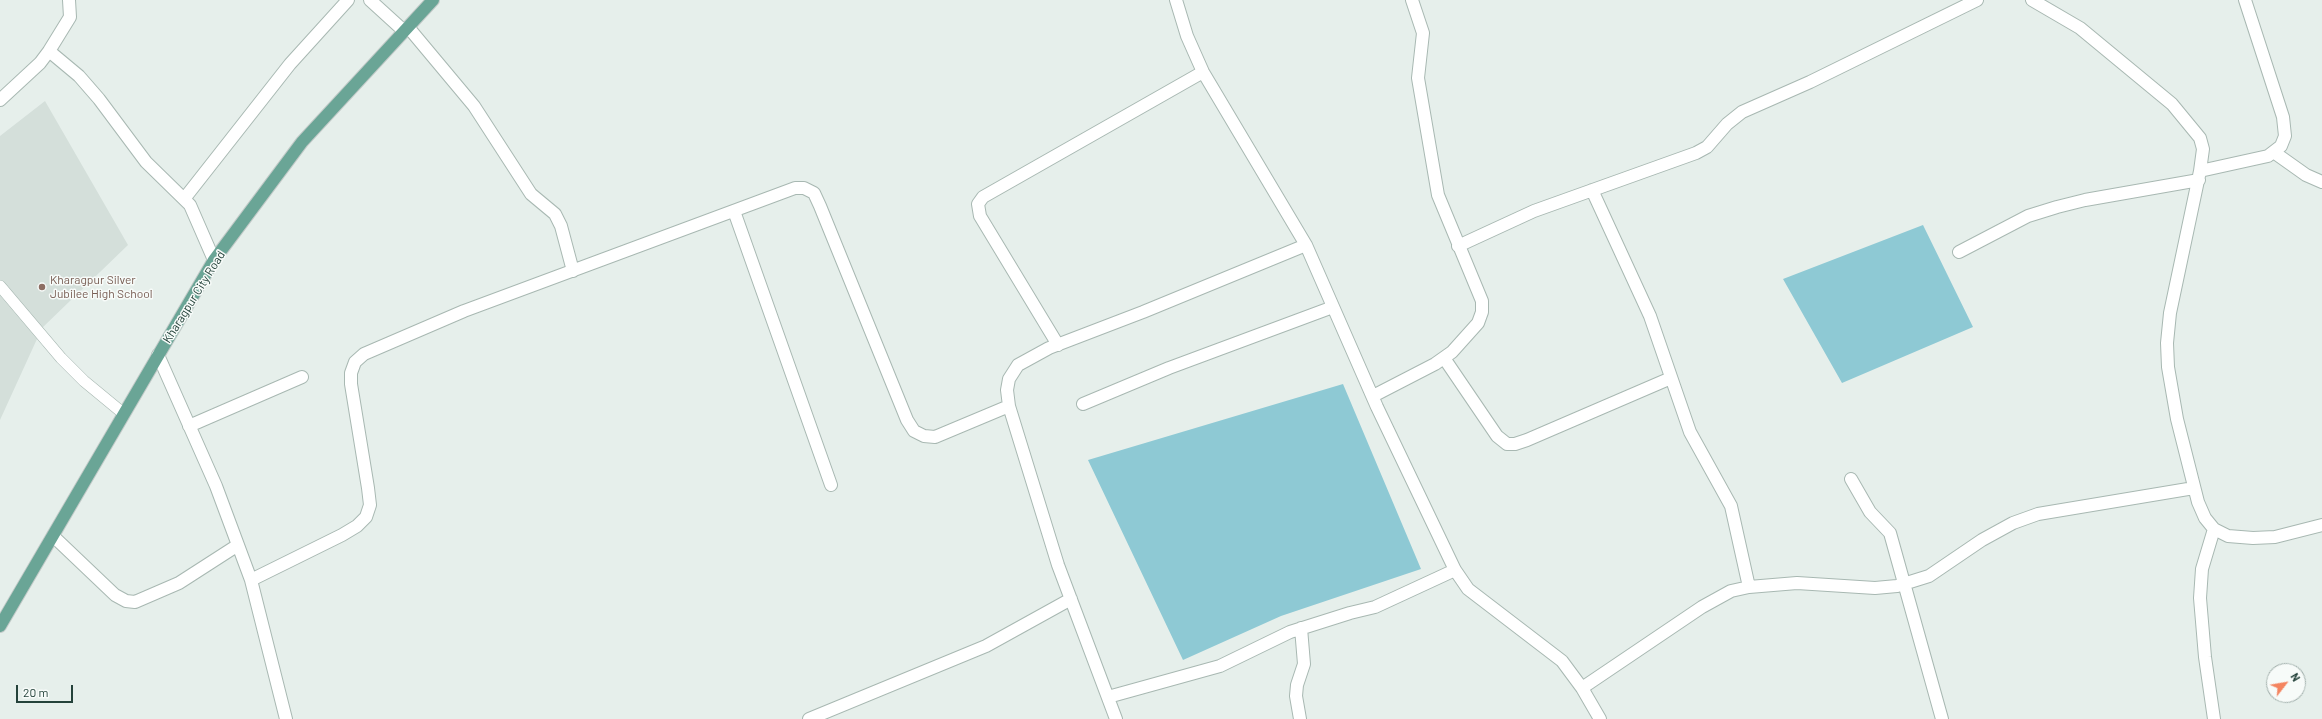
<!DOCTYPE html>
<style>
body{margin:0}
#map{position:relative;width:2322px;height:719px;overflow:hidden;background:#e6efeb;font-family:Barlow,sans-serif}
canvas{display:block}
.north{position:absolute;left:2266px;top:663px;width:40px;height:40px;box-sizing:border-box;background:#f7fbf9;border:1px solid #a3b1ad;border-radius:50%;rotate:59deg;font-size:11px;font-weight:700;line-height:16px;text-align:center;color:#24423a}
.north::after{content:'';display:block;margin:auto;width:14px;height:18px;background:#f4845f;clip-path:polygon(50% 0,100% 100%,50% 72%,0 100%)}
.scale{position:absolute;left:16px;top:685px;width:57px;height:18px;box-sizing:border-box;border:2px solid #24423a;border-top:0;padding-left:5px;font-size:12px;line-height:14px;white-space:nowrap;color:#24423a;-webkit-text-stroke:3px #f7fbf9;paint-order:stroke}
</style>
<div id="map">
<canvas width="2322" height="719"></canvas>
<div class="north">N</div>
<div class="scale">20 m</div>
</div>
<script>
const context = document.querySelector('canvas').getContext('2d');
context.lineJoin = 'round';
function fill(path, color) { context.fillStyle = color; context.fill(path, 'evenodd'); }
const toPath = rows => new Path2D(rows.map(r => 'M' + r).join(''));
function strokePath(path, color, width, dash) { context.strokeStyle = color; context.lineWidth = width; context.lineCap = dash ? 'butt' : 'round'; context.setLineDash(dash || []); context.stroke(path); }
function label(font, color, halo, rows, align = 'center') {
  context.font = font + ' Barlow,sans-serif'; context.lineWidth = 3; context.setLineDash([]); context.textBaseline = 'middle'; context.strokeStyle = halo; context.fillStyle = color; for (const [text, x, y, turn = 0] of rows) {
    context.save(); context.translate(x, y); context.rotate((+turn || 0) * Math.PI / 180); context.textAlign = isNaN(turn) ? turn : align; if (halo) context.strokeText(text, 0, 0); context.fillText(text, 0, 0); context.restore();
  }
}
fill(toPath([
 [45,101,128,245,42,328,0,420,0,136]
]), '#d4dfda');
fill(toPath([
 [1923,225,1973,327,1842,383,1783,279],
 [1343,384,1421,569,1281,616,1183,660,1088,460]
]), '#8ec9d4');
const service = toPath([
 [0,286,61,358,84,381,124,414]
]);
const minor = toPath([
 [370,0,404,31],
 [1176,0,1187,36,1203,72,1306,245,1377,407,1455,570,1468,589,1562,661,1582,688,1600,719],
 [2032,0,2080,28,2172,104,2200,138,2203,149,2200,171,2170,313,2167,343,2168,367,2177,419,2198,502,2205,518,2214,529,2228,536,2253,538,2275,537,2322,525],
 [408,27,474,106,531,194,555,214,561,226,573,271],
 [49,51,79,76,99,99,146,162,190,205,214,260],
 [0,100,40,63,49,51,70,17,69,0],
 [2275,153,2306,175,2322,182],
 [2200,171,2268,156,2281,146,2285,136,2283,117,2245,0],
 [1592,190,1650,316,1690,432,1731,506,1749,587],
 [184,199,290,64,348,0],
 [734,211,831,485],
 [1458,246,1534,211,1696,153,1707,147,1727,124,1742,112,1810,82,1977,0],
 [1959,252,2028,216,2057,207,2085,200,2199,180],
 [1058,345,980,216,978,204,983,197,1203,72],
 [158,355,216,486,251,580,286,719],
 [1444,358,1497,436,1507,444,1515,444,1527,440,1671,378],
 [1373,396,1435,364,1452,352,1478,323,1482,312,1482,301,1438,195,1418,78,1423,33,1412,0],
 [1083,404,1169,368,1333,307],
 [189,426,302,377],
 [1851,479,1870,512,1890,533,1942,719],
 [2214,529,2202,569,2200,598,2205,657,2214,719],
 [53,536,115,595,126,601,135,602,179,583,238,545],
 [251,580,342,535,357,526,366,517,370,505,368,488,351,384,351,373,355,362,364,354,464,311,795,188,804,188,814,193,820,206,907,420,914,431,924,436,935,437,1009,406],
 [1582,688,1702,607,1731,591,1749,587,1797,583,1875,588,1897,586,1929,576,1982,540,2013,523,2038,514,2194,488],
 [1108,697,1220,666,1290,632,1350,613,1375,607,1455,570],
 [809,719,986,646,1071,599],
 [1116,719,1058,565,1009,406,1007,390,1009,379,1018,365,1049,348,1143,312,1306,245],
 [1300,719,1296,696,1297,685,1304,664,1301,628]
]);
const primary = toPath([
 [0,626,214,260,302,142,433,0]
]);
strokePath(service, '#a8b8b2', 12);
strokePath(minor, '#a8b8b2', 14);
strokePath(primary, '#c2cac8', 14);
strokePath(service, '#fff', 11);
strokePath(minor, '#fff', 12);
strokePath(primary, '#6aa596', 12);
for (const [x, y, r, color] of [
 [42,287,4,"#8d6e63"]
]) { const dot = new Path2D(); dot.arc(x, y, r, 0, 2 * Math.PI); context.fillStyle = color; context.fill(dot); strokePath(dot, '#f7fbf9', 1.5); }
label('12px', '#785e54', '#f7fbf9', [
 ["Kharagpur Silver",50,280],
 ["Jubilee High School",50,294]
], 'left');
label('12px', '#24423a', '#f7fbf9', [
 ["Kharagpur City Road",194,297,-58]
]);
</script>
